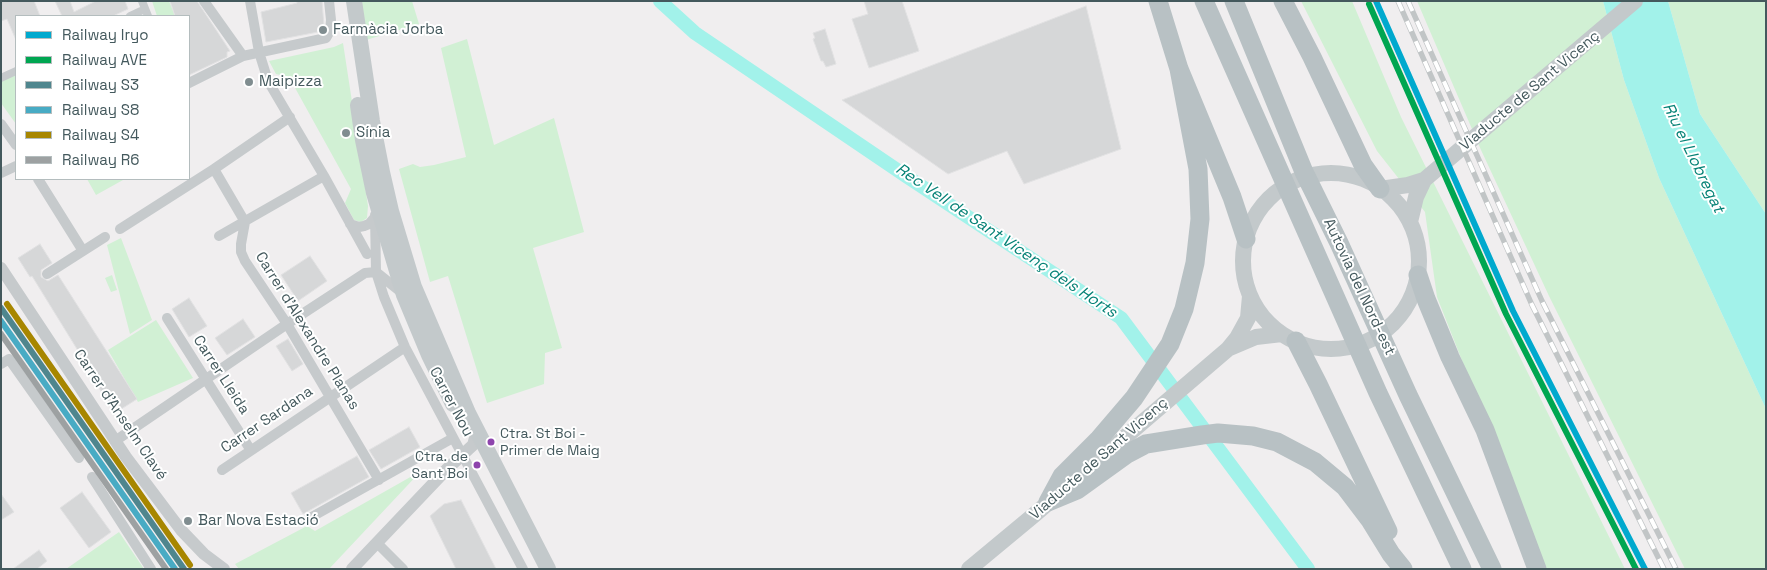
<!DOCTYPE html>
<meta charset="utf-8">
<style>
body{margin:0}
#map{position:relative;width:1767px;height:570px;overflow:hidden;background:#f0eeef;font-family:"Space Grotesk",sans-serif}
canvas{display:block}
.frame{position:absolute;inset:0;border:2px solid #44595d;pointer-events:none}
.legend{position:absolute;left:15px;top:15px;width:175px;height:165px;box-sizing:border-box;background:#fff;border:1px solid #b4bdbe;margin:0;padding:6px 9px;list-style:none;font-size:15px;color:#44595d}
.legend li{display:flex;align-items:center;gap:10px;height:25px}
.legend b{width:25px;border:1px solid #b4bdbe}
</style>
<div id="map">
<canvas width="1767" height="570"></canvas>
<div class="frame"></div>
<ul class="legend">
<li><b style="height:6px;background:#00a9ce"></b>Railway Iryo</li>
<li><b style="height:6px;background:#00a651"></b>Railway AVE</li>
<li><b style="height:6px;background:#4f868e"></b>Railway S3</li>
<li><b style="height:6px;background:#48abc4"></b>Railway S8</li>
<li><b style="height:6px;background:#a78600"></b>Railway S4</li>
<li><b style="height:6px;background:#9da1a2"></b>Railway R6</li>
</ul>
</div>
<script>
const context = document.querySelector('canvas').getContext('2d');
context.lineJoin = 'round';
function fill(path, color) { context.fillStyle = color; context.fill(path, 'evenodd'); }
const toPath = rows => new Path2D(rows.map(r => 'M' + r).join(''));
function strokePath(path, color, width, dash) { context.strokeStyle = color; context.lineWidth = width; context.lineCap = dash ? 'butt' : 'round'; context.setLineDash(dash || []); context.stroke(path); }
function label(font, color, halo, rows, align = 'center') {
  context.font = font + ' "Space Grotesk",sans-serif'; context.lineWidth = 4; context.setLineDash([]); context.textBaseline = 'middle'; context.strokeStyle = halo; context.fillStyle = color; for (const [text, x, y, turn = 0] of rows) {
    context.save(); context.translate(x, y); context.rotate((+turn || 0) * Math.PI / 180); context.textAlign = isNaN(turn) ? turn : align; if (halo) context.strokeText(text, 0, 0); context.fillText(text, 0, 0); context.restore();
  }
}
fill(toPath([
 [152,1,169,1,175,16,157,16],
 [360,1,412,1,419,24,366,40],
 [1301,1,1352,1,1401,117,1625,569,1544,569,1437,297,1425,212,1377,151],
 [1417,1,1603,1,1624,80,1659,178,1766,409,1766,569,1685,569,1549,296,1481,150],
 [1668,1,1766,1,1766,214,1700,114],
 [467,39,494,145,554,118,584,232,533,248,562,348,545,353,544,384,487,403,448,276,430,282,399,169,413,164,420,167,434,165,466,157,441,48],
 [343,43,368,206,367,218,361,222,354,220,345,203,351,189,289,77,276,74,269,61,334,47],
 [16,74,16,124,1,103,1,81],
 [87,179,122,179,123,180,96,195],
 [121,238,152,320,130,334,107,245],
 [112,275,117,290,111,292,105,278],
 [156,320,193,378,138,402,108,350],
 [421,471,329,569,239,569,235,564,307,526,315,531],
 [119,532,144,569,66,569]
]), '#d1f0d4');
fill(toPath([
 [1603,1,1668,1,1700,114,1766,214,1766,409,1659,178,1624,80]
]), '#a2f2ea');
strokePath(toPath([
 [660,1,695,33,906,176,1121,318,1308,569]
]), '#a2f2ea', 14);
const building = toPath([
 [1,1,34,1,40,16,16,16,16,40,7,19,1,21,1,1],
 [55,1,70,1,74,12,96,1,125,1,128,9,113,16,62,16,55,1],
 [170,1,197,1,230,51,227,52,227,57,189,75,189,16,175,16,170,1],
 [297,1,322,1,324,26,318,32,266,42,261,12,297,3,297,1],
 [864,1,902,1,919,51,869,68,852,19,868,14,864,1],
 [1086,6,1121,149,1024,184,1007,151,948,174,842,100,1086,6],
 [825,29,836,64,826,67,823,61,821,61,813,39,815,38,813,33,825,29],
 [40,244,52,263,41,270,41,277,48,281,58,275,137,399,115,413,83,363,85,362,32,276,30,277,18,258,40,244],
 [310,256,327,281,298,301,281,275,310,256],
 [189,298,207,326,189,337,172,309,189,298],
 [243,319,255,337,227,355,215,338,243,319],
 [288,339,303,364,292,371,276,346,288,339],
 [409,427,420,447,381,469,369,450,409,427],
 [357,456,369,477,303,514,291,493,357,456],
 [82,492,111,532,89,548,60,508,82,492],
 [1,494,14,512,1,520,1,494],
 [461,500,496,569,456,569,430,516,444,504,461,500],
 [39,550,47,561,37,569,13,569,39,550]
]);
fill(building, '#d6d7d8');
strokePath(building, '#e1e1e2', 1);
strokePath(toPath([
 [142,1,148,16],
 [130,16,145,9],
 [1,78,16,71]
]), '#c6cacc', 8);
strokePath(toPath([
 [204,1,243,56],
 [250,1,259,52,268,81,324,176,367,254],
 [189,83,243,56,326,38,330,31,331,20,329,1],
 [1,124,16,145],
 [214,169,245,222,241,244,241,252,245,261,287,324,379,480],
 [1,173,16,166],
 [38,179,83,251,105,237],
 [375,215,376,272,384,297,405,347,523,569],
 [350,224,359,227,364,226,369,224,375,217],
 [120,229,214,169,290,117],
 [219,236,324,176],
 [47,274,83,251],
 [167,318,250,449],
 [1,364,9,359,79,458],
 [115,441,287,324,365,273,376,272,401,292],
 [222,470,405,347],
 [92,477,151,569],
 [308,519,453,438],
 [377,543,403,569]
]), '#c6cacc', 10);
strokePath(toPath([
 [1,268,126,457,181,530,204,554,224,569],
 [352,569,447,469,473,445,477,431]
]), '#c6cacc', 12);
strokePath(toPath([
 [354,1,372,121,382,172,391,211,414,287,468,413,548,569],
 [358,105,363,140,374,193,404,295,429,355,453,404],
 '1243 261a88 88 0 1 1 176 0a88 88 0 1 1-176 0Z',
 [1380,189,1408,185,1424,180,1635,1],
 [1410,222,1416,197,1424,180],
 [1230,348,1256,337,1282,334],
 [969,569,1034,515,1228,349,1237,338,1248,318,1250,296]
]), '#c3c9cb', 16);
strokePath(toPath([
 [1158,1,1179,69,1232,197,1246,239],
 [1204,1,1378,393,1462,569],
 [1234,1,1304,172,1339,243,1408,395,1492,569],
 [1283,1,1312,57,1363,165,1380,189],
 [1418,275,1426,299,1450,357,1485,430,1537,569],
 [1296,341,1318,384,1388,531],
 [1048,502,1062,476,1099,439,1134,398,1170,344,1184,309,1195,263,1200,219,1198,169,1179,69],
 [1048,502,1077,490,1127,454,1146,444,1202,435,1218,433,1253,436,1277,442,1315,462,1345,487,1370,520,1391,554,1403,569]
]), '#b8c1c4', 19);
const rail = toPath([
 [1398,1,1532,305,1664,569],
 [1408,1,1542,301,1676,569]
]);
strokePath(rail, '#c1c5c6', 5.5);
strokePath(rail, '#fff', 4, [11]);
strokePath(toPath([
 [1376,1,1513,311,1645,569]
]), '#00a9ce', 6);
strokePath(toPath([
 [1369,4,1506,314,1636,569]
]), '#00a651', 6);
strokePath(toPath([
 [1,308,184,569]
]), '#4f868e', 6);
strokePath(toPath([
 [1,321,175,569]
]), '#48abc4', 6);
strokePath(toPath([
 [7,304,190,565]
]), '#a78600', 6);
strokePath(toPath([
 [1,334,166,569]
]), '#9da1a2', 6);
for (const [x, y, r, color] of [
 [323,30,5,"#808d90"],
 [249,82,5,"#808d90"],
 [346,133,5,"#808d90"],
 [491,442,4.5,"#8e44ad"],
 [477,465,4.5,"#8e44ad"],
 [188,521,5,"#808d90"]
]) { const dot = new Path2D(); dot.arc(x, y, r, 0, 2 * Math.PI); context.fillStyle = color; context.fill(dot); strokePath(dot, '#fff', 2); }
label('14px', '#44595d', '#fff', [
 ["Ctra. St Boi -",500,434],
 ["Primer de Maig",500,451],
 ["Ctra. de",468,457,"right"],
 ["Sant Boi",468,474,"right"]
], 'left');
label('15px', '#44595d', '#fff', [
 ["Farmàcia Jorba",333,30],
 ["Maipizza",259,82],
 ["Sínia",356,133],
 ["Bar Nova Estació",198,521]
], 'left');
label('15px', '#44595d', '#fff', [
 ["Viaducte de Sant Vicenç",1530,91,-40],
 ["Autovia del Nord-est",1359,287,65],
 ["Carrer d'Alexandre Planas",307,331,58],
 ["Carrer Lleida",221,375,57],
 ["Carrer Nou",451,402,62],
 ["Carrer d'Anselm Clavé",120,415,56],
 ["Carrer Sardana",267,420,-34],
 ["Viaducte de Sant Vicenç",1099,459,-41]
]);
label('italic 16px', '#068276', '#fff', [
 ["Riu el Llobregat",1693,158,64],
 ["Rec Vell de Sant Vicenç dels Horts",1006,241,34]
]);
</script>
